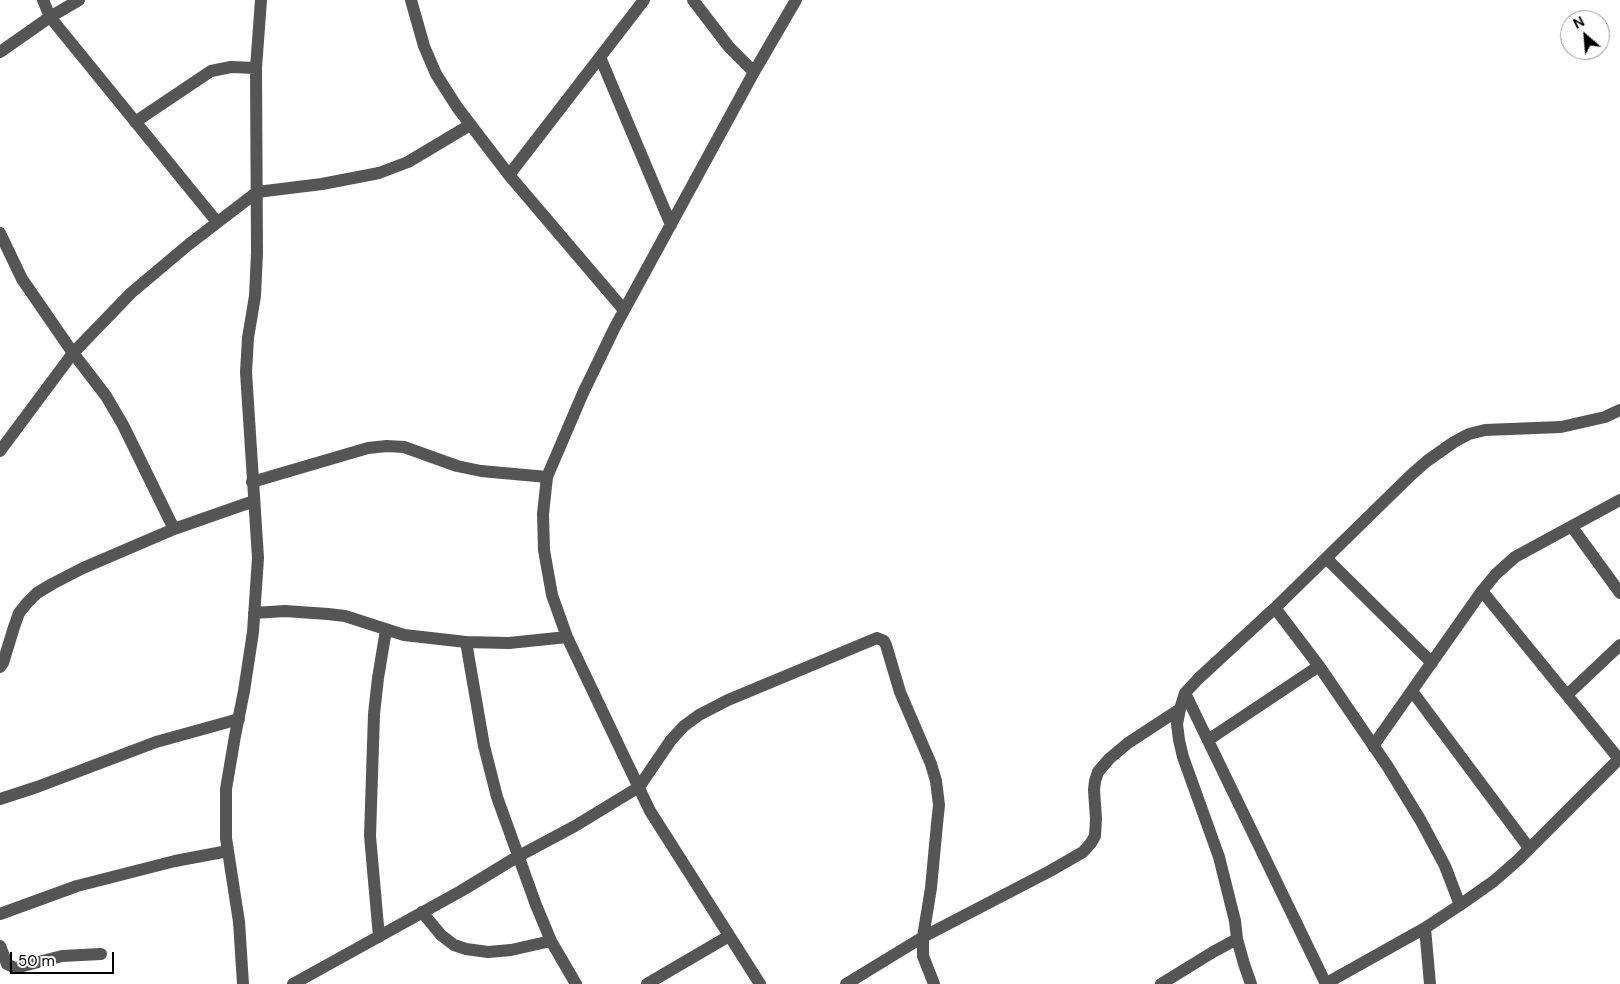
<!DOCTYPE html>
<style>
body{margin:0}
#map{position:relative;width:1620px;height:984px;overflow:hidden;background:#fff;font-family:"DM Sans",sans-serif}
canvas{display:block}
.north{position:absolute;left:1560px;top:10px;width:50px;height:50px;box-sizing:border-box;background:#fff;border:1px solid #999;border-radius:50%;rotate:333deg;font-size:14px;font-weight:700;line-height:20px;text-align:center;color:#000}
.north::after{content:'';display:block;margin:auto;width:18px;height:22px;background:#000;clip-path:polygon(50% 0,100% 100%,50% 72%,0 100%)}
.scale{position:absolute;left:10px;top:952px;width:104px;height:22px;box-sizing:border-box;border:2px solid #000;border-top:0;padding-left:6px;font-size:15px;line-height:18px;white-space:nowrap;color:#000;-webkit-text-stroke:4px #fff;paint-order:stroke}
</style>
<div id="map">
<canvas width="1620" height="984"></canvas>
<div class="north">N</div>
<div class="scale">50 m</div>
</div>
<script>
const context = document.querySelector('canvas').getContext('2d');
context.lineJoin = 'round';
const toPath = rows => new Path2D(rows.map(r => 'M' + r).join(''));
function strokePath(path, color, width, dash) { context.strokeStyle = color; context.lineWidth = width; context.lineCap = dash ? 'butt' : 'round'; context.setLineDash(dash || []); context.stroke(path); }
strokePath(toPath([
 [79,0,50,17,217,222],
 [411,0,424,46,436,74,457,107,509,175],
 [693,0,729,47,754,72],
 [0,52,50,17,43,0],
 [600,57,671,225],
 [135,122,211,71,231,67,256,68],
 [0,233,22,279,73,353,131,293,188,245,257,192,322,184,379,173,408,162,470,125],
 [624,310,509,175,644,0],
 [0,451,73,353,106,396,123,425,174,529],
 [252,482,368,448,387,446,404,447,457,466,481,471,547,477],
 [1572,527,1620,593],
 [1326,558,1432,663],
 [1482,591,1496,574,1515,557,1620,500],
 [1275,608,1319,666,1388,767,1421,821,1445,866,1460,905,1425,928,1430,984],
 [254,613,285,611,328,614,345,616,404,635,466,642,484,746,497,797,536,905,551,941,576,984],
 [466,642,509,643,567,637],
 [0,667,3,663,14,627,19,613,27,603,37,593,52,584,83,568,174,529,254,501],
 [1412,691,1529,848],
 [1185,693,1326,984],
 [1567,695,1620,645],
 [1208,740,1319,666],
 [1373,746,1482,591,1619,759,1518,860,1494,881,1460,905],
 [0,799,37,787,156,742,239,719],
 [422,912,441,935,454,945,466,949,488,952,511,950,551,941],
 [0,914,77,886,175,861,228,851],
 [379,937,370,836,374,714,378,678,386,630],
 [1237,939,1244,964,1251,984],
 [0,946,7,964,15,968,62,956,101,954],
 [243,984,239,922,226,838,226,789,235,736,244,691,253,632,258,558,246,372,248,338,255,296,257,253,256,68,261,0],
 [293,984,461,891,517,857,575,826,639,787,671,740,684,726,699,715,728,700,877,638,884,641,886,645,900,692,931,764,936,781,939,805,937,824,931,888,923,937,923,956,934,984],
 [647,984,729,936],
 [760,984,650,811,567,637,552,595,544,550,543,514,547,477,583,393,615,327,754,72,796,0],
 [846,984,923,937,1050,871,1083,852,1091,843,1095,836,1096,819,1094,790,1095,781,1098,772,1109,759,1128,743,1180,709],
 [1161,984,1213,952,1237,939,1235,921,1219,857,1183,757,1179,740,1177,724,1180,709,1185,693,1199,678,1275,608,1411,475,1427,461,1454,442,1469,434,1485,430,1561,427,1605,417,1620,410],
 [1325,984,1425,928]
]), '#555', 12);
</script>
